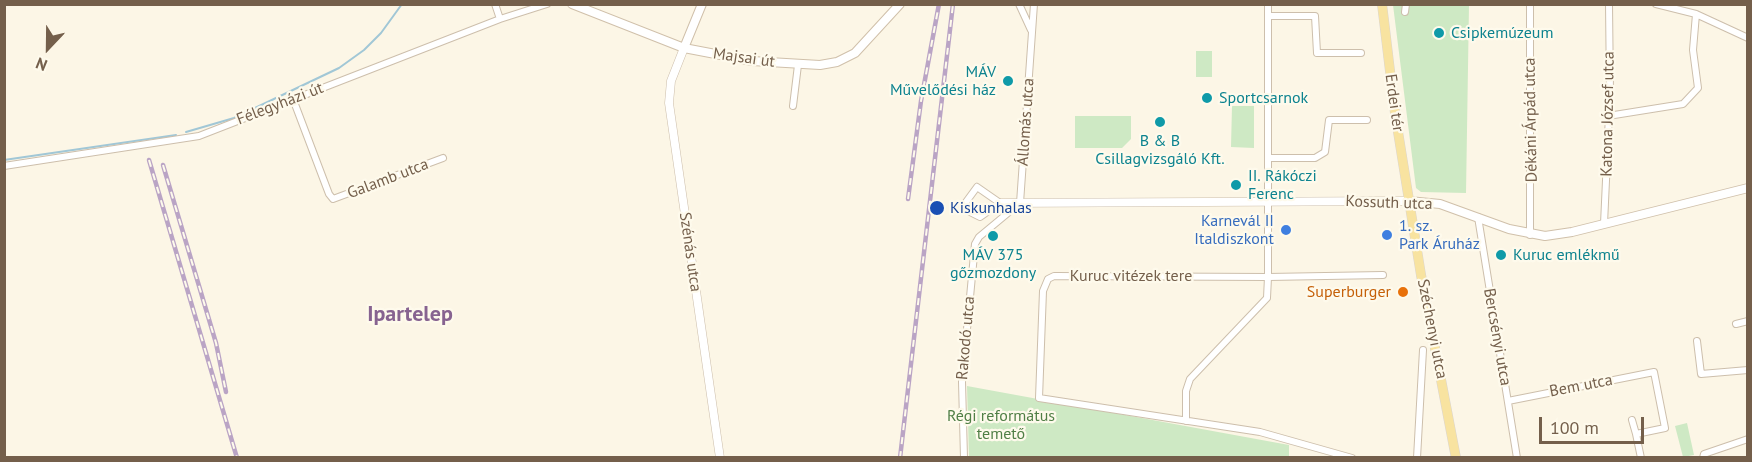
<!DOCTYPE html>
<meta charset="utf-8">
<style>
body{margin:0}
#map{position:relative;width:1752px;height:462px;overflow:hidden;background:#fcf6e6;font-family:"PT Sans",sans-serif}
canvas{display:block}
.frame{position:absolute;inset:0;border:6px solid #745f4b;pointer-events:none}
.north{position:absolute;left:18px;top:18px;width:60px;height:60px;-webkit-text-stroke:4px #fefaec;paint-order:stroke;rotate:202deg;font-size:16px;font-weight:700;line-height:24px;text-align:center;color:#745f4b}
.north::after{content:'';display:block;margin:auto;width:21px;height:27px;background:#745f4b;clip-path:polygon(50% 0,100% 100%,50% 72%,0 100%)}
.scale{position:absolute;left:1539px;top:417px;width:105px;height:27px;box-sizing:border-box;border:3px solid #745f4b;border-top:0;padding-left:8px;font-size:18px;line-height:21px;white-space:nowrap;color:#745f4b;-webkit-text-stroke:4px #fefaec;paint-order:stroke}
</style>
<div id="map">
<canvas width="1752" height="462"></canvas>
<div class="frame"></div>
<div class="north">N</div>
<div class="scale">100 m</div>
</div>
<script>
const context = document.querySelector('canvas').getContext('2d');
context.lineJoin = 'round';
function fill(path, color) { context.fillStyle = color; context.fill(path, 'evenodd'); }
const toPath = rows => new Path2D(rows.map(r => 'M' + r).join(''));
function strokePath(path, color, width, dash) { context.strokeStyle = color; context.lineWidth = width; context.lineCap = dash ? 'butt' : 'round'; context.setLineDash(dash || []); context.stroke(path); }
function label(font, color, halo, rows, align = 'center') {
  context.font = font + ' "PT Sans",sans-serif'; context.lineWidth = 4.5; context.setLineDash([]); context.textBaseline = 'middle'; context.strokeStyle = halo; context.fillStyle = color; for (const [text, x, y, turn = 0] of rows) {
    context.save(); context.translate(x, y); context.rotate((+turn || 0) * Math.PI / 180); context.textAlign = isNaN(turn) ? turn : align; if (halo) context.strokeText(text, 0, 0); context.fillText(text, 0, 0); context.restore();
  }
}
fill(toPath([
 [1393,5,1469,5,1466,193,1421,192,1416,188],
 [1196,51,1212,51,1212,77,1196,77],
 [1232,106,1254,106,1254,148,1231,147],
 [1075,116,1131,116,1131,139,1122,148,1075,148],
 [967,386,1289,445,1289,457,969,457],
 [1687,423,1694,455,1683,457,1675,426]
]), '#cee9c4');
strokePath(toPath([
 [186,132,234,118,339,68,364,50,381,33,402,4],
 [4,160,176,135]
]), '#a1c7d6', 2);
const minor = toPath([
 [495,4,500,19],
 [1019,4,1031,30],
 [1268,4,1268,277,1383,275],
 [1530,4,1530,235],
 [1656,4,1696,14,1748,38],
 [1405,12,1406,4],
 [1268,16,1315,16,1317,53,1361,53],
 [293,99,329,194,333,199,443,158],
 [793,106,798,65],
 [1608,116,1683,104,1698,88,1693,50,1696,14],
 [1268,158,1315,158,1325,152,1329,120,1367,120],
 [4,166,199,136,500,19,547,4],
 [977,187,1000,203,980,217,970,212,966,202,977,187],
 [1478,217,1517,458],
 [1604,224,1610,93,1609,4],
 [1736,324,1748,321],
 [1697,341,1701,374,1748,370],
 [1508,401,1654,372,1665,428,1636,434,1641,458],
 [1632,420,1636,434],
 [1186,421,1186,391,1190,379,1267,298,1268,277,1054,276,1048,279,1043,291,1039,398,1260,432,1352,458],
 [964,458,962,382,975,244,979,237,1020,203,1034,4],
 [1417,458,1423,350],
 [1703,458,1704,454,1748,439]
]);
const tertiary = toPath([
 [684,48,671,81,669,103,720,458],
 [1000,203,1409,201]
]);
const secondary = toPath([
 [572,4,684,48,752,61,820,65,837,62,855,53,900,4],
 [684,48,702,4],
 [1409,201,1440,204,1509,229,1545,236,1572,232,1748,188]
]);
const primary = toPath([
 [1382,4,1395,113,1421,275,1456,458]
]);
strokePath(minor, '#cdbfac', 8);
strokePath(tertiary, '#cdbfac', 9);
strokePath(secondary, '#d0c0aa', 10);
strokePath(primary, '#dbd5d0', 10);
strokePath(minor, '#fff', 6);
strokePath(tertiary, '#fff', 8);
strokePath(secondary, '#fff', 8);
strokePath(primary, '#f8e3a0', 9);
const rail = toPath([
 [149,160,237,458],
 [163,165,216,343,226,392],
 [908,199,921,101,939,4],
 [900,458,953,4]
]);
strokePath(rail, '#baa4c5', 4.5);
strokePath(rail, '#fefaec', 2, [7]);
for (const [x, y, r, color] of [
 [1439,33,6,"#0f9aa8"],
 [1008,81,6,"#0f9aa8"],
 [1207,98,6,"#0f9aa8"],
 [1160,122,6,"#0f9aa8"],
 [1236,185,6,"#0f9aa8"],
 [937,208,8,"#1a4fb4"],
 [1286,230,6,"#3f7fe0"],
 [1387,235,6,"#3f7fe0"],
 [993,236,6,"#0f9aa8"],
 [1501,255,6,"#0f9aa8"],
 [1403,292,6,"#e8710a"]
]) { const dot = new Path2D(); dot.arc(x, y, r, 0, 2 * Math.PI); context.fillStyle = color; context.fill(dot); strokePath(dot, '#fefaec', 2); }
label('16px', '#0d838f', '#fefaec', [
 ["Csipkemúzeum",1451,33],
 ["MÁV",996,72,"right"],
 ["Művelődési ház",996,90,"right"],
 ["Sportcsarnok",1219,98],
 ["B & B",1160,141,"center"],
 ["Csillagvizsgáló Kft.",1160,159,"center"],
 ["II. Rákóczi",1248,176],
 ["Ferenc",1248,194],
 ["MÁV 375",993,255,"center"],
 ["gőzmozdony",993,273,"center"],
 ["Kuruc emlékmű",1513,255]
], 'left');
label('16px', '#745f4b', '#fefaec', [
 ["Majsai út",744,58,8],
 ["Erdei tér",1394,103,82],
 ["Félegyházi út",280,104,-21],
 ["Katona József utca",1608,114,-89],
 ["Dékáni Árpád utca",1531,120,-91],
 ["Állomás utca",1026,122,-86],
 ["Galamb utca",388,179,-21],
 ["Kossuth utca",1389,203,2],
 ["Szénás utca",690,252,82],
 ["Kuruc vitézek tere",1131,276],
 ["Széchenyi utca",1432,329,79],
 ["Bercsényi utca",1497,337,80],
 ["Rakodó utca",966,338,-85],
 ["Bem utca",1581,386,-11]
]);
label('16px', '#164399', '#fefaec', [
 ["Kiskunhalas",950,208]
], 'left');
label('16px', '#366cbe', '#fefaec', [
 ["Karnevál II",1274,221],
 ["Italdiszkont",1274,239],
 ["1. sz.",1399,226,"left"],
 ["Park Áruház",1399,244,"left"]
], 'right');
label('16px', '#c56008', '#fefaec', [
 ["Superburger",1391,292]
], 'right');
label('16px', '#507f46', '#fefaec', [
 ["Régi református",1001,416],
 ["temető",1001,434]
]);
label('bold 22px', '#876390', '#fefaec', [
 ["Ipartelep",410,315]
]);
</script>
